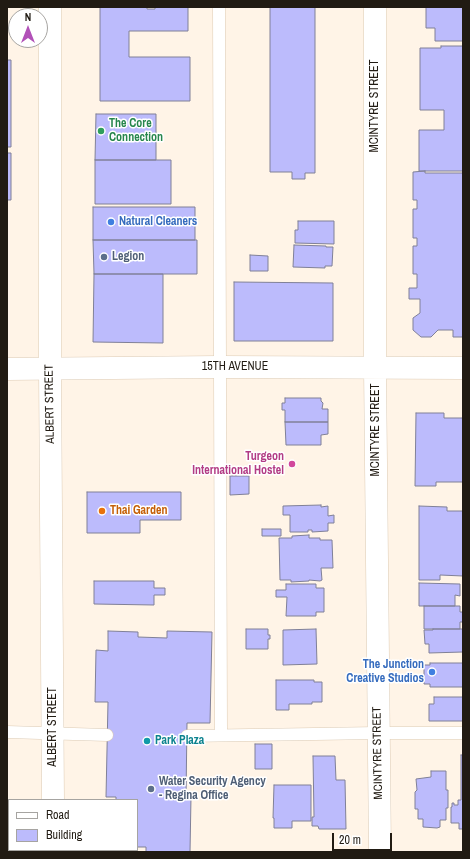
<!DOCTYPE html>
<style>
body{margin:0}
#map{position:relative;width:470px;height:859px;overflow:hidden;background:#fff4e7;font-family:"Archivo Narrow",sans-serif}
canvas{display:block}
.frame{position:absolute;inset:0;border:8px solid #211b13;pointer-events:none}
.legend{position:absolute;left:8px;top:799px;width:130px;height:52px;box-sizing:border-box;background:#fff;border:1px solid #a6a4a1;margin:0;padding:5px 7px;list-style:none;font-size:12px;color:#211b13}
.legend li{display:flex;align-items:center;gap:8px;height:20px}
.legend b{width:20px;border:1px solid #a6a4a1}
.north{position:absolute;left:8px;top:8px;width:40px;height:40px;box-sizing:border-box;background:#fff;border:1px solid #a6a4a1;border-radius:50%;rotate:0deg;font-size:11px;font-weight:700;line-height:16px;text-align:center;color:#211b13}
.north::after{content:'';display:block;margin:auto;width:14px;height:18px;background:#b251b8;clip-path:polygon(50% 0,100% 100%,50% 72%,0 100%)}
.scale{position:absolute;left:332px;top:833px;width:60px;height:18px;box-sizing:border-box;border:2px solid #211b13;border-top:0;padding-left:5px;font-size:12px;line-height:14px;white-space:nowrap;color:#211b13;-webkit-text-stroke:3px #fff;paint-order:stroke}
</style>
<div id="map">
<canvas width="470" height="859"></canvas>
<div class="frame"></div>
<ul class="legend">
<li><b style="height:5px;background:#fff"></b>Road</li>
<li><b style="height:11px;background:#bcbbfc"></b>Building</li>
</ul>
<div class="north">N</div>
<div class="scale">20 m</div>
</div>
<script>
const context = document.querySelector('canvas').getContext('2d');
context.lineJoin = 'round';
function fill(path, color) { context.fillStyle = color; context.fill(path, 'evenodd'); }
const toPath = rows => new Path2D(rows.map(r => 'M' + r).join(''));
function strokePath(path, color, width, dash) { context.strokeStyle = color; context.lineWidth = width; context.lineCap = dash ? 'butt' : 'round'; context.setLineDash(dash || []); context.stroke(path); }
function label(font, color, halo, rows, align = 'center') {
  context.font = font + ' "Archivo Narrow",sans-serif'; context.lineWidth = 3; context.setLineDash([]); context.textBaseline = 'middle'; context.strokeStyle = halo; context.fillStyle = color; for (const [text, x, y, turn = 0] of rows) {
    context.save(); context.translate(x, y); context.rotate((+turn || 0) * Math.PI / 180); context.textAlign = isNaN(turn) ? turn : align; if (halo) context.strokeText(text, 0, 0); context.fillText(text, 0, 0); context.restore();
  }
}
const building = toPath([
 [100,7,147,7,147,9,155,9,155,7,188,7,188,31,129,31,129,57,190,57,190,101,100,101,100,7],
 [270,7,315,7,315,173,305,173,305,179,292,179,292,172,270,172,270,7],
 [426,7,463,7,463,41,435,41,435,28,426,28,426,7],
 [441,46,463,46,463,171,419,171,419,130,444,130,444,110,420,110,420,48,441,48,441,46],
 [7,60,11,60,11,147,7,147,7,60],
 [96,114,156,114,156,160,95,160,96,114],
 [7,153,11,153,11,200,7,200,7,153],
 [95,160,171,160,171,204,95,204,95,160],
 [425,171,425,173,463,173,463,337,453,337,453,330,438,330,431,337,421,337,413,330,413,318,420,313,420,299,409,299,409,288,417,288,417,274,413,274,413,246,417,246,417,238,413,238,413,209,417,209,417,200,413,200,413,172,425,171],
 [93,207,195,207,195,240,93,240,93,207],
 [298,221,334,221,334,244,295,243,295,230,298,230,298,221],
 [93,240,197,240,197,274,94,274,93,240],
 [294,245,326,246,326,247,333,247,332,266,325,266,325,268,293,267,294,245],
 [250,255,268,256,268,271,250,271,250,255],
 [94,274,163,274,163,343,93,342,94,274],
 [234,282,333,283,333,341,234,341,234,282],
 [285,398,321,398,321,401,323,403,322,409,328,409,328,422,285,422,285,410,282,410,282,403,285,403,285,398],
 [416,413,444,413,444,418,463,418,463,482,436,482,436,486,415,486,416,413],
 [285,422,328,422,328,434,321,435,321,445,286,445,285,422],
 [230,476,249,476,249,494,230,495,230,476],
 [87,492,181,492,181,520,140,520,140,533,87,533,87,492],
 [321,505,321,507,328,506,328,516,334,515,334,523,328,523,328,531,312,532,312,530,308,530,308,532,290,532,290,515,283,515,283,506,321,505],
 [419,506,447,507,447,511,463,511,463,576,440,575,440,580,419,580,419,506],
 [262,529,281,529,281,536,262,536,262,529],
 [309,535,309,538,320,538,320,540,332,540,333,568,321,568,322,580,320,581,309,580,309,581,291,582,291,580,280,580,279,538,292,538,292,536,309,535],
 [94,581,154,581,154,588,165,588,165,595,154,595,154,605,94,604,94,581],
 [419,583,460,584,460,596,455,595,455,606,419,606,419,583],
 [286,584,316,584,316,588,324,588,324,612,316,612,316,616,286,616,287,597,276,597,276,590,286,590,286,584],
 [424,606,460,606,460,612,463,612,463,622,460,622,460,629,424,629,424,606],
 [246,629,268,629,268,635,270,635,270,639,268,639,268,649,246,649,246,629],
 [316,629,317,664,283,665,283,630,316,629],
 [433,629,463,629,463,652,429,653,429,644,425,644,424,630,433,630,433,629],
 [108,631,138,632,138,637,167,638,167,631,212,632,210,723,187,723,186,797,191,797,190,852,146,852,146,847,137,847,137,800,116,800,116,797,106,797,108,702,95,702,96,650,108,651,108,631],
 [430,663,463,663,463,687,430,687,430,684,424,684,424,665,430,665,430,663],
 [276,680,314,680,314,682,322,682,322,702,312,702,312,704,289,704,289,710,276,710,276,680],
 [434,697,463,697,463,721,429,721,429,704,434,704,434,697],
 [255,744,272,744,272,769,255,769,255,744],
 [461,755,463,755,463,829,459,829,459,823,451,823,451,807,452,807,452,803,454,803,454,805,458,805,458,800,461,800,461,755],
 [313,756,335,756,336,780,345,780,346,829,319,829,318,826,312,826,312,817,314,817,313,756],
 [431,771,446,771,446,790,448,790,448,808,446,808,446,820,440,820,440,827,437,828,423,827,423,819,418,819,418,809,415,809,415,792,417,790,416,779,431,777,431,771],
 [274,785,311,785,311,821,292,821,292,828,274,828,274,818,273,818,274,785]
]);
fill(building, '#bcbbfc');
strokePath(building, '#808097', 1);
const lane = toPath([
 [219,7,221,735],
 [7,732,107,735],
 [187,736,378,733,463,733]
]);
const street = toPath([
 [375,7,375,367,380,852],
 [7,369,219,367,463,368]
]);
const primary = toPath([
 [50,7,50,369,53,800],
 [53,850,53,852]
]);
strokePath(lane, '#dccbb5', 13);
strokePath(street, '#dccbb5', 23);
strokePath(primary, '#dccbb5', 23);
strokePath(lane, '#fff', 12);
strokePath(street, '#fff', 22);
strokePath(primary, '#fff', 22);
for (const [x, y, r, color] of [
 [101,131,4,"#2e9e5b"],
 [111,222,4,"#3f7fe0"],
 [104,257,4,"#5c6f8a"],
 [292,464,4,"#d1479c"],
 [102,511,4,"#e8710a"],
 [432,672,4,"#3f7fe0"],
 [147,741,4,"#0f9aa8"],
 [151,789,4,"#5c6f8a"]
]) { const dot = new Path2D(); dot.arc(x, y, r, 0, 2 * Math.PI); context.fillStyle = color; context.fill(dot); strokePath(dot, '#fff', 1.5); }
label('12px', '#211b13', '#fff', [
 ["MCINTYRE STREET",375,106,-90],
 ["15TH AVENUE",235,367],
 ["ALBERT STREET",50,404,-91],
 ["MCINTYRE STREET",376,430,-90],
 ["ALBERT STREET",53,727,-90],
 ["MCINTYRE STREET",378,753,-91]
]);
label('bold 12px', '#27864d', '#fff', [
 ["The Core",109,124],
 ["Connection",109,138]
], 'left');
label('bold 12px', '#366cbe', '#fff', [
 ["Natural Cleaners",119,222],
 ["The Junction",424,665,"right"],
 ["Creative Studios",424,679,"right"]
], 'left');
label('bold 12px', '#4e5e75', '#fff', [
 ["Legion",112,257],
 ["Water Security Agency",159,782],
 ["- Regina Office",159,796]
], 'left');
label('bold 12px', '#b23c85', '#fff', [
 ["Turgeon",284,457],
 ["International Hostel",284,471]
], 'right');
label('bold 12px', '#c56008', '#fff', [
 ["Thai Garden",110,511]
], 'left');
label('bold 12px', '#0d838f', '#fff', [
 ["Park Plaza",155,741]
], 'left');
</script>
